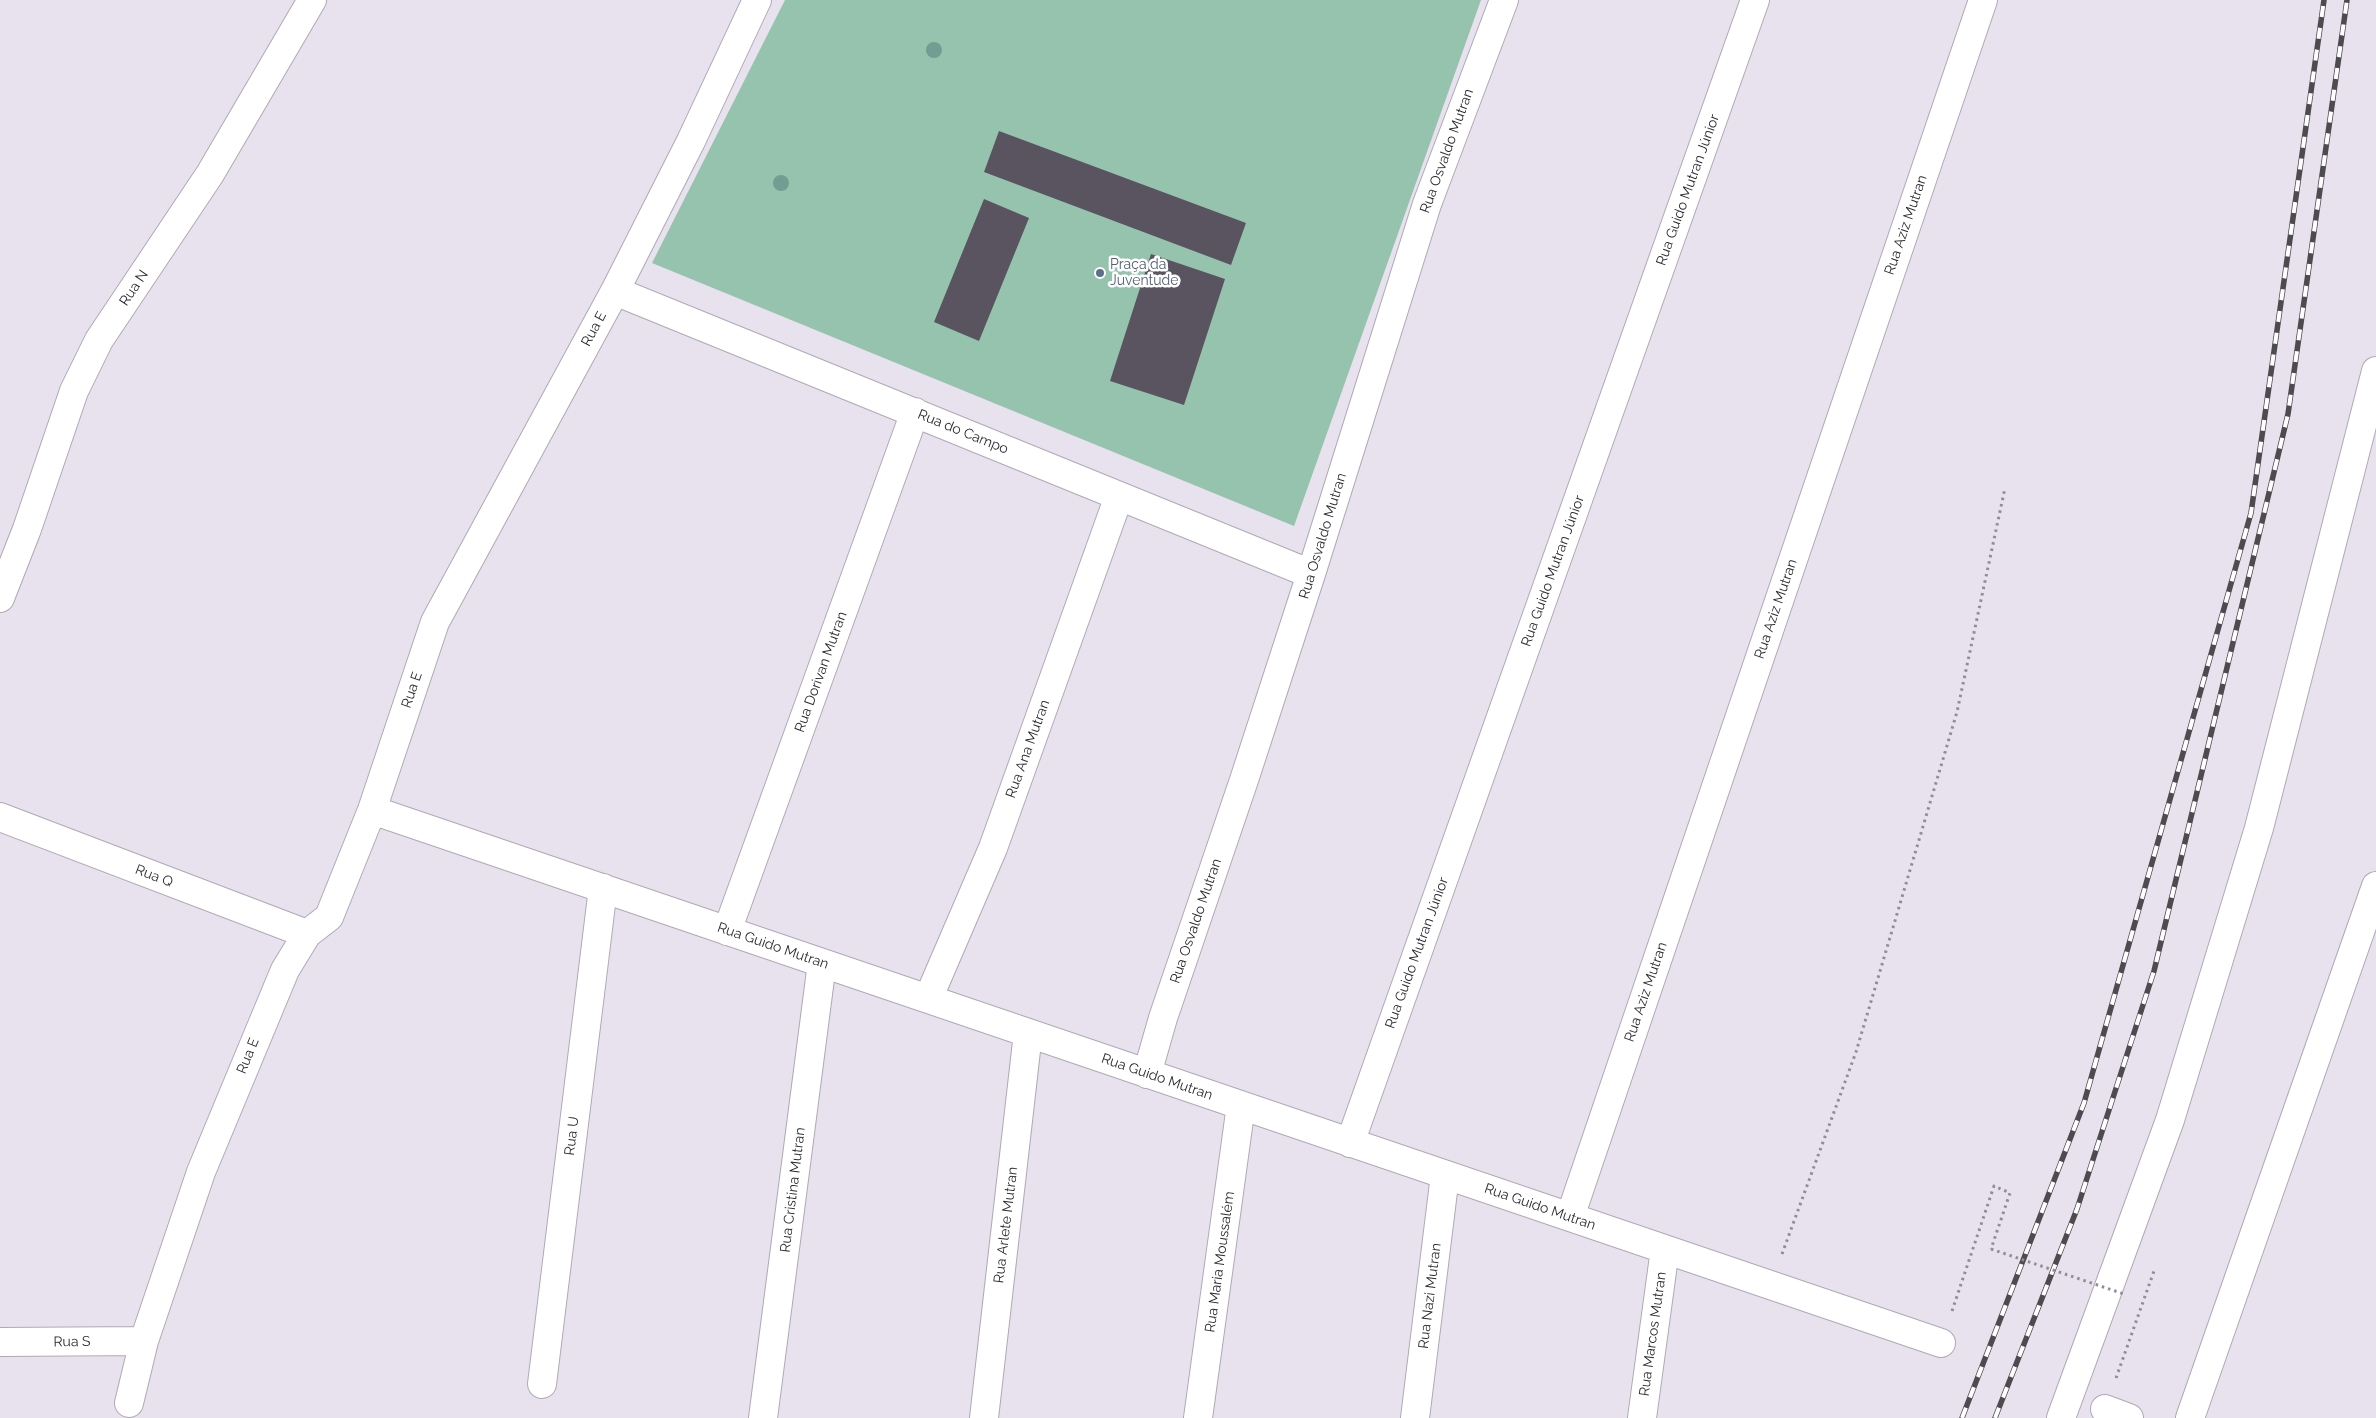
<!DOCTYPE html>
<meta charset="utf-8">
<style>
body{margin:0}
canvas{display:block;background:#e8e1ee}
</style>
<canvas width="2376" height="1418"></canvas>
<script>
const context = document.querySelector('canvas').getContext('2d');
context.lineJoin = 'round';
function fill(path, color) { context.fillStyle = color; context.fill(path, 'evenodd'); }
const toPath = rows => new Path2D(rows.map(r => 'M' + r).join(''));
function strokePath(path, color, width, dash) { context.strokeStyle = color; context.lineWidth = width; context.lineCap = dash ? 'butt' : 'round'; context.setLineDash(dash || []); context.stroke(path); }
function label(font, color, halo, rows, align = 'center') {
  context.font = font + ' Raleway,sans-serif'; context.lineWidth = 5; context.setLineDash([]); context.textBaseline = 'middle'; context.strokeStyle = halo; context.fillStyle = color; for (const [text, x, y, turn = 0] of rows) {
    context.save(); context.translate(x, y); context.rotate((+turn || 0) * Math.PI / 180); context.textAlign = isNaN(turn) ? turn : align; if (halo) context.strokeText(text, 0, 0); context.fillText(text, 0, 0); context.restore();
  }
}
fill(toPath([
 [785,0,1481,0,1294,526,652,263]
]), '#96c3ad');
fill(toPath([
 [999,131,1246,223,1231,265,984,172],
 [984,199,1029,218,979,341,934,322],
 [1151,254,1225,279,1184,405,1110,381]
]), '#595460');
const minor = toPath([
 [615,291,1311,574],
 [0,598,27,529,74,391,99,340,210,174,312,0],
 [372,810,1941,1343],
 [0,817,307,934],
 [727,931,915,412],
 [928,999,993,848,1119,496],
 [1147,1074,1163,1018,1244,780,1311,574,1427,204,1504,0],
 [1350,1143,1755,0],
 [1570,1217,1983,0],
 [0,1342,144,1341],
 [542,1384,603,888],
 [129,1403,144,1341,201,1172,285,970,307,934,329,917,372,810,435,622,615,291,691,141,757,0],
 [2105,1409,2129,1418],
 [763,1418,822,963],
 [984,1418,1028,1033],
 [1198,1418,1241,1105],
 [1415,1418,1445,1175],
 [1642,1418,1665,1249],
 [2061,1418,2170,1120,2259,828,2376,371],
 [2190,1418,2376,886]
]);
strokePath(minor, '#b0a9b5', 30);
strokePath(toPath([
 [1782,1254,1856,1052,1957,712,2005,488],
 [1952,1311,1994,1186,2010,1193,1991,1249],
 [2116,1378,2154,1271]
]), '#928c96', 3, [2.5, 4]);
strokePath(minor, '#fff', 28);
const rail = toPath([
 [1962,1418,2084,1103,2251,513,2324,0],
 [1995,1418,2077,1209,2154,971,2288,414,2347,0]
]);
strokePath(rail, '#4d4a50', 5.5);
strokePath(rail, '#fff', 4, [11]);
strokePath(toPath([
 [1991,1249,2124,1294]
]), '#928c96', 3, [2.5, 4]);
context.fillStyle = '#719d92';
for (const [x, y] of [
 [934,50],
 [781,183]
]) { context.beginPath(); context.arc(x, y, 8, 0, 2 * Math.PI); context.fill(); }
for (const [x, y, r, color] of [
 [1100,273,5,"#5c6f8a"]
]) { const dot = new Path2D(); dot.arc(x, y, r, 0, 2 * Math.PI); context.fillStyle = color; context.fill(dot); strokePath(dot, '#fff', 2); }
label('14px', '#2c292e', '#fff', [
 ["Rua Osvaldo Mutran",1447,151,-70],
 ["Rua Guido Mutran Júnior",1688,190,-70],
 ["Rua Aziz Mutran",1906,225,-71],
 ["Rua N",134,288,-56],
 ["Rua E",594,329,-62],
 ["Rua do Campo",963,432,22],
 ["Rua Osvaldo Mutran",1323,536,-73],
 ["Rua Guido Mutran Júnior",1553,571,-70],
 ["Rua Aziz Mutran",1776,609,-71],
 ["Rua Dorivan Mutran",821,672,-70],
 ["Rua E",412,690,-71],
 ["Rua Ana Mutran",1028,749,-70],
 ["Rua Q",154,876,21],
 ["Rua Osvaldo Mutran",1196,921,-71],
 ["Rua Guido Mutran",773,946,19],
 ["Rua Guido Mutran Júnior",1417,953,-70],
 ["Rua Aziz Mutran",1646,992,-71],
 ["Rua E",248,1056,-68],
 ["Rua Guido Mutran",1157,1077,19],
 ["Rua U",572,1136,-83],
 ["Rua Cristina Mutran",793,1190,-83],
 ["Rua Guido Mutran",1540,1207,19],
 ["Rua Arlete Mutran",1006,1225,-83],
 ["Rua Maria Moussalém",1220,1262,-82],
 ["Rua Nazi Mutran",1430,1296,-83],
 ["Rua Marcos Mutran",1653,1334,-82],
 ["Rua S",72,1342,-1]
]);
label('14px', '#4e5e75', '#fff', [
 ["Praça da",1110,265],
 ["Juventude",1110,281]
], 'left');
</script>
